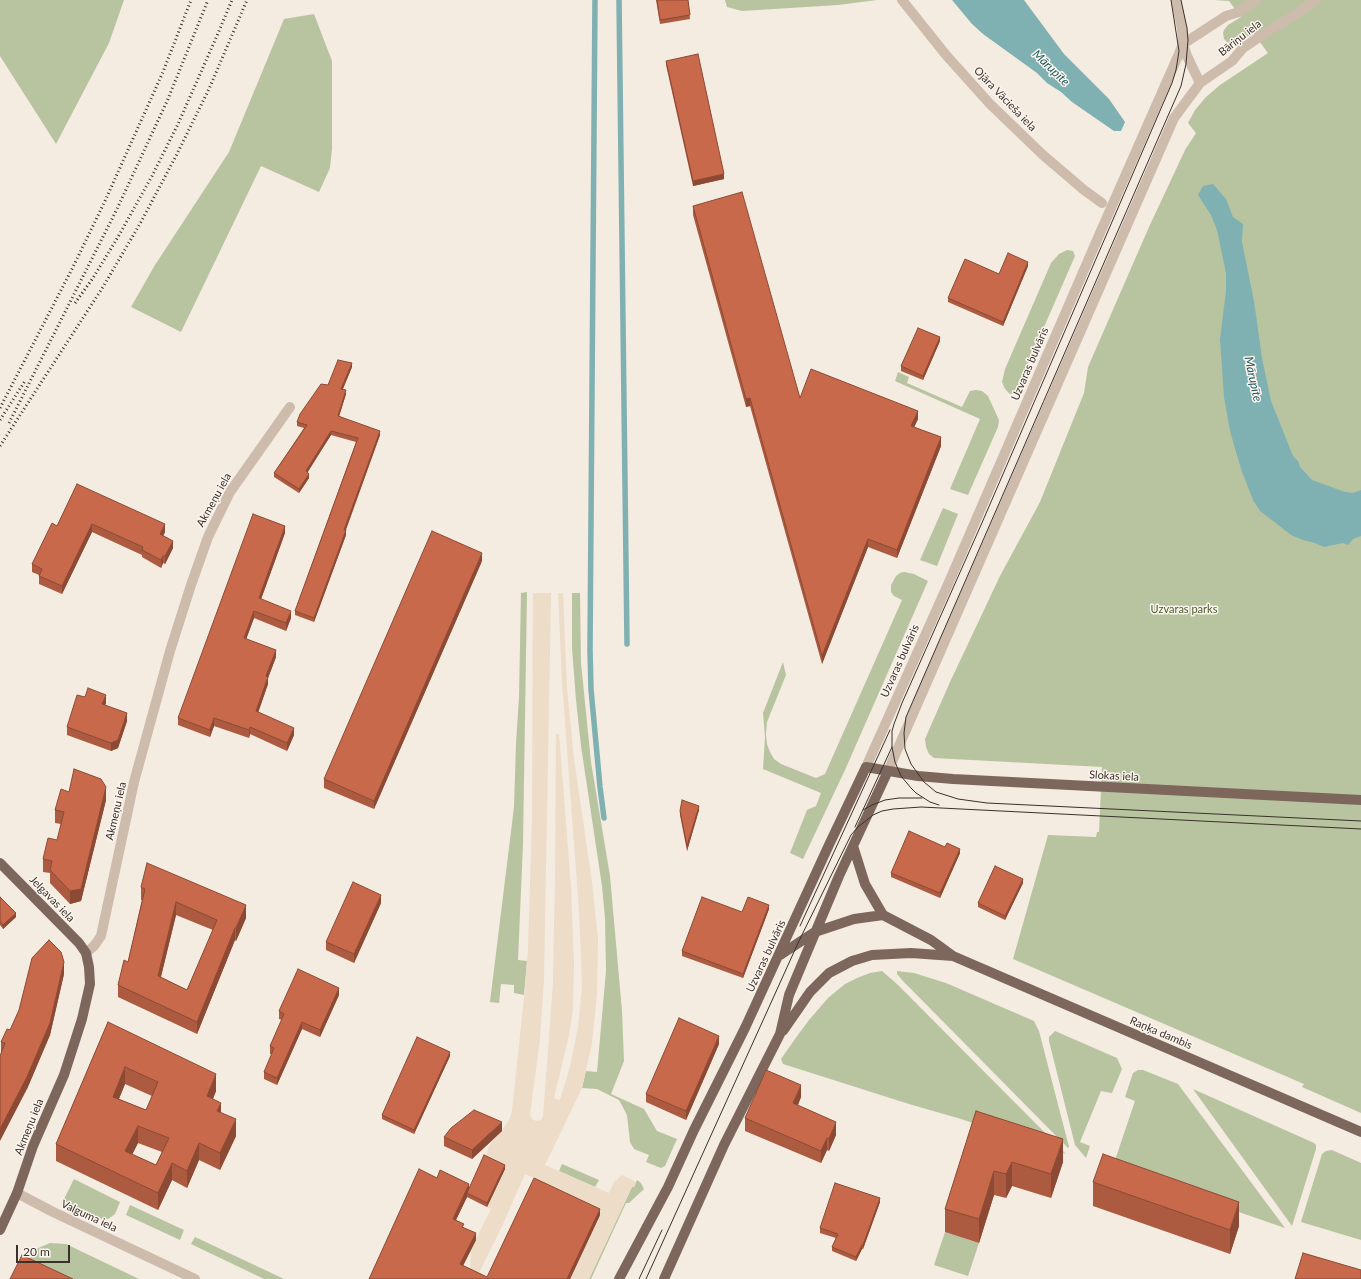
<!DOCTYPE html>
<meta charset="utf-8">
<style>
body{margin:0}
#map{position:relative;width:1361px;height:1279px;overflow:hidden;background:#f4ebe1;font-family:Lato,sans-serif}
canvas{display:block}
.scale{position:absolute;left:16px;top:1245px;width:54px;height:18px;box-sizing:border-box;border:2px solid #3b302b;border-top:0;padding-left:5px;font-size:12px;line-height:14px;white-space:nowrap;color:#3b302b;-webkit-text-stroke:3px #fbf5ee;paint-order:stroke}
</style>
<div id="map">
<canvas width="1361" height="1279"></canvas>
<div class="scale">20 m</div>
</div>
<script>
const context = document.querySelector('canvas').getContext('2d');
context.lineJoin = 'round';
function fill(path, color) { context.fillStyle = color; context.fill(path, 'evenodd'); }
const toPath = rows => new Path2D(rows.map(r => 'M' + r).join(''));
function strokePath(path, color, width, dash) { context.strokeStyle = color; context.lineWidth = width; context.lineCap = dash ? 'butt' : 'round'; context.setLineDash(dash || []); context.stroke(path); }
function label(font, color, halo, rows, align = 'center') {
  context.font = font + ' Lato,sans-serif'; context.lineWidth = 3; context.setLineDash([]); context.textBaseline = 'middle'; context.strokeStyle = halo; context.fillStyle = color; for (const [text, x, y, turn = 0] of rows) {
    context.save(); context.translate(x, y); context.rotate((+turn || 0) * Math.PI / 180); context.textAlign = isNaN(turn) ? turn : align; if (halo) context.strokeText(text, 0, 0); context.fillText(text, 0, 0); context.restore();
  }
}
fill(toPath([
 [0,0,124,0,109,43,56,144,0,56],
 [725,0,877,0,838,5,742,11,727,7],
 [1214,0,1361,0,1361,1113,1302,1087,1304,1084,1013,959,1048,835,1096,837,1097,832,1099,832,1102,767,934,758,929,754,926,747,925,739,928,732,950,682,1000,576,1040,502,1084,393,1088,367,1149,227,1185,150,1196,133,1188,123,1195,110,1206,97,1220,85,1268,53,1253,33,1236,45,1232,46,1229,44,1224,39,1223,33,1224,30,1228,25,1241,17,1229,1],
 [314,14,332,61,332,149,330,168,319,192,261,166,181,332,131,307,155,265,229,152,284,19],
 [1067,250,1073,251,1075,256,1017,389,1014,394,1010,394,1005,389,1002,382,1005,369,1051,263,1059,254],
 [898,372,909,377,907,383,962,407,970,391,976,390,982,391,988,396,999,420,998,427,968,495,950,489,980,419,895,381],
 [943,508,958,514,937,566,920,560],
 [904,572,914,574,928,581,845,770,803,859,790,853,807,810,816,806,821,793,763,769,765,737,763,713,783,662,786,675,767,722,766,734,767,744,770,752,774,759,781,764,816,778,825,774,902,600,894,596,891,592,891,585,896,576,900,573],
 [527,592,523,844,518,960,527,961,524,995,514,993,514,985,501,984,499,1003,490,1002,514,807,516,744,519,697,521,593],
 [572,593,580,593,581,663,591,762,610,876,622,1011,624,1061,611,1094,644,1109,657,1131,677,1139,665,1166,661,1168,646,1162,649,1155,634,1149,630,1142,627,1115,619,1100,597,1089,582,1088,586,1071,597,1072,606,971,605,918,602,886,581,746,576,700,572,648],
 [882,971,897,984,1066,1154,961,1119,909,1104,783,1064,781,1059,795,1039,809,1020,828,998,845,984,857,978,870,973],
 [897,971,914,973,946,983,1034,1021,1039,1031,1069,1147,1068,1148,903,981,897,974],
 [1055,1031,1117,1058,1122,1069,1112,1093,1101,1091,1080,1142,1090,1146,1086,1158,1075,1145,1049,1041,1049,1037],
 [1138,1070,1143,1070,1178,1084,1285,1228,1100,1164,1113,1166,1135,1101,1125,1097,1133,1073],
 [1193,1089,1314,1143,1316,1145,1316,1149,1292,1226],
 [1332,1150,1361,1163,1361,1240,1301,1222,1322,1154,1326,1151],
 [562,1164,599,1180,595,1187,559,1171],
 [74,1179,120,1202,115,1214,108,1219,102,1219,63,1201],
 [637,1180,641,1183,644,1189,629,1203,626,1203,591,1279,589,1279,632,1187,634,1187],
 [130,1205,184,1230,180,1240,126,1215],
 [945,1232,979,1243,968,1276,934,1265],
 [195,1237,282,1278,283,1279,264,1279,191,1244],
 [50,1243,66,1244,139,1279,13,1279,36,1249]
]), '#b8c4a0');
fill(toPath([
 [533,593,551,593,544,979,540,1039,530,1114,532,1119,536,1121,541,1120,543,1117,553,983,555,876,556,734,559,734,571,887,574,963,573,1009,569,1035,554,1098,560,1100,570,1067,578,1027,582,987,581,956,578,897,562,681,558,593,563,593,567,689,574,759,592,882,598,939,597,994,592,1043,582,1088,545,1165,609,1193,614,1182,622,1175,636,1182,634,1187,632,1187,589,1279,570,1279,600,1215,570,1195,525,1174,503,1224,476,1279,470,1276,471,1249,491,1209,487,1207,505,1169,484,1159,491,1142,502,1131,510,1118,512,1111,524,998,528,950,532,818]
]), '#ecdcc8');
fill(toPath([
 [952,0,1024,0,1064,54,1109,99,1125,122,1121,131,1114,131,1072,102,1061,92,1047,83,1037,73,983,34,972,24],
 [1213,184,1226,199,1233,217,1243,224,1242,242,1254,301,1262,358,1271,401,1293,456,1298,461,1300,467,1312,480,1345,492,1353,493,1361,490,1361,536,1353,539,1348,545,1343,543,1324,547,1315,543,1303,540,1291,535,1260,511,1253,500,1241,469,1230,431,1224,397,1220,339,1226,291,1226,273,1217,230,1211,215,1198,195,1203,186]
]), '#7fb0b2');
strokePath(toPath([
 [595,0,590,649,591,689,600,787,604,818],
 [619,0,627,644]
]), '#7fb0b2', 5.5);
strokePath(toPath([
 [902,0,946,55,990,104,1043,155,1084,190,1102,203],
 [1176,0,1182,29,1183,44,1187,56,1200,83],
 [1183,44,1226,16,1239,12,1256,0],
 [866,767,949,582,1100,233,1178,56,1183,44],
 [888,771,1174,118,1200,83,1232,61,1243,48,1271,29,1290,18,1316,0],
 [86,953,94,946,101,936,134,782,170,651,191,585,208,537,230,492,290,407],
 [17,1193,53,1212,195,1279]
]), '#cdbbac', 10);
strokePath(toPath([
 [853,846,865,884,883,915,931,940,953,956,1361,1132],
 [0,863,79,943,86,953,89,967,90,984,82,1019,64,1075,33,1146,17,1193,0,1230],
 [780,955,815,932,854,919,883,915],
 [783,1031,810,992,829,973,852,961,872,955,911,953,953,956],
 [619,1279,668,1187,694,1130,745,1028,828,847,866,767,918,776,953,779,1361,800],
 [664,1279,724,1145,780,1034,789,995,839,876,888,771]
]), '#7d675c', 10);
strokePath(toPath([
 [1181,0,1187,28,1188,40,1186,64,1181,86,906,717,904,733,905,749,911,764,924,782,936,792,958,799,987,803,1361,821],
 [939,805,930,802,916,793,911,788,901,776,895,762,892,747,892,731,894,724,902,703,981,525,1172,83,1176,70,1179,51,1171,0],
 [863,810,872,805,885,800,899,798,922,798],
 [855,827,892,747],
 [800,926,890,730],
 [639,1279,662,1230],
 [646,1279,798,943,851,835,858,827,873,815,882,811,893,809,921,807,1361,829]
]), '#3b302b', 1);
strokePath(toPath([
 [75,303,93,278,118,237,152,176,178,124,216,38,232,0],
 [0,408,73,267,105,201,163,72,191,0],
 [0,420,25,381],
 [9,423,117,209,168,99,208,0],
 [0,446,103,287,141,222,177,154,209,89,247,0]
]), '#3b302b', 3, [1, 3]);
fill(toPath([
 [656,0,688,0,690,19,660,24],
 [666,61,724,179,693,186,666,65],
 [693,206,800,398,918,419,914,427,941,446,897,558,868,547,822,664,750,406,746,407,693,215],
 [1028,266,1003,326,948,302,948,298,999,274],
 [940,341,923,380,901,371,901,366],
 [352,367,343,389,346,394,339,416,380,435,346,530,346,535,314,622,295,615,295,611,356,442,331,435,307,472,309,478,299,493,274,477,274,473,304,428,297,426,297,422,328,385],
 [77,484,165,532,163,536,173,548,165,564,163,563,161,568,142,557,142,555,92,532,62,594,39,584,39,575,32,572,32,564,57,526],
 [285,533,261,599,291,618,286,631,254,618,246,639,276,657,268,678,268,684,258,712,294,735,287,751,250,734,249,738,214,726,210,737,178,725,178,718],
 [482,561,374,809,324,788,324,779],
 [85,697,106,703,105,705,127,721,118,748,111,751,67,735,67,727],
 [69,792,106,800,81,901,70,904,50,883,50,873,43,872,43,859,57,840,61,824,55,823,55,810],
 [699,810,687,851,680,815,680,811],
 [960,853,940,898,891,877,891,873],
 [1023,883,1005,920,978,907,978,903],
 [141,887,246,918,236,941,235,940,197,1034,118,997,118,985,128,962,142,900,141,900],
 [176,915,213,930,187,990,161,977],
 [0,897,16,917,3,929,0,925],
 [381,903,354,963,326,950,326,942],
 [769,909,743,978,682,956,682,951,742,912],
 [64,974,50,1035,27,1089,1,1052,1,1042,10,1030],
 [339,995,320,1037,302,1029,277,1085,264,1079,264,1072,272,1054,270,1054,270,1046,282,1020,279,1019,279,1011],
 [108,1022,216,1091,213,1099,236,1136,220,1170,199,1160,187,1188,172,1180,158,1210,56,1161,56,1144],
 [125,1084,152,1096,146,1110,119,1099],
 [138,1143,162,1152,156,1165,132,1155],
 [719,1044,686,1120,646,1102,646,1094],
 [450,1056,414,1134,382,1119,382,1115],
 [801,1097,798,1105,836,1135,829,1151,827,1150,821,1163,745,1131,745,1118],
 [976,1111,1063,1162,1051,1198,1012,1186,1006,1198,994,1195,979,1243,945,1232,945,1209],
 [502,1131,472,1159,444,1146,444,1137],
 [505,1169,487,1207,467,1197,456,1220,476,1240,463,1266,487,1277,600,1215,570,1279,369,1279,437,1178,469,1187],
 [1093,1182,1239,1226,1230,1254,1093,1206],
 [880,1202,863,1249,862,1249,856,1261,832,1251,832,1247,836,1238,820,1233,820,1228]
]), '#ac5a40');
fill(toPath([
 [724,174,724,179,693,186,693,181],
 [1028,262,1028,266,1003,326,1003,322],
 [940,337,940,341,923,380,923,376],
 [352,363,352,367,341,393,341,389],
 [346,390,346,394,338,420,338,416],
 [750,398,750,406,746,407,746,399],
 [918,411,918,419,911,434,911,426],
 [331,431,331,435,306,475,306,471],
 [380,431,380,435,344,534,344,530],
 [941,437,941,446,897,558,897,550],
 [309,474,309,478,299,493,299,489],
 [92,524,92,532,62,594,62,586],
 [165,524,165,532,160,542,160,534],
 [285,526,285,533,259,605,259,598],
 [346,530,346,535,314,622,314,618],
 [868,539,868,547,822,664,822,656],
 [173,541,173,548,165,564,165,556],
 [482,553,482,561,374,809,374,801],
 [163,556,163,563,161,568,161,560],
 [254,611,254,618,244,645,244,638],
 [291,611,291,618,286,631,286,623],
 [276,650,276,657,268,678,268,684,256,719,256,711,266,676],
 [106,695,106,703,102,713,102,704],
 [127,713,127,721,118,748,111,751,111,743],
 [214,718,214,726,210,737,210,730],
 [250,727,250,734,249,738,249,730],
 [294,728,294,735,287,751,287,743],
 [106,787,106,800,81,901,70,904,70,891],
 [699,806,699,810,687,851,687,846],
 [960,849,960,853,940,898,940,893],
 [1023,879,1023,883,1005,920,1005,916],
 [381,895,381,903,354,963,354,954],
 [176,902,176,915,158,988,158,976],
 [246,905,246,918,236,941,236,928],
 [769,905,769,909,743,978,743,974],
 [16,913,16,917,3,929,3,925],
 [235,928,235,940,197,1034,197,1022],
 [64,962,64,974,50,1035,27,1089,0,1141,0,1129],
 [339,988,339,995,320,1037,320,1030],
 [302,1022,302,1029,277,1085,277,1078],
 [719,1036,719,1044,686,1120,686,1111],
 [450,1052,450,1056,414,1134,414,1130],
 [125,1067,125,1084,113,1113,113,1097],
 [216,1074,216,1091,207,1113,207,1096],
 [801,1085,801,1097,793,1116,793,1103],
 [221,1103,221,1119,217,1111],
 [236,1119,236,1136,220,1170,220,1153],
 [502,1122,502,1131,472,1159,472,1150],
 [836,1122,836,1135,829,1151,829,1139],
 [138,1126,138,1143,125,1168,125,1151],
 [827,1138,827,1150,821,1163,821,1151],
 [1063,1139,1063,1162,1051,1198,1051,1174],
 [199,1143,199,1160,187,1188,187,1171],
 [1012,1162,1012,1186,1006,1198,1006,1174],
 [172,1163,172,1180,158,1210,158,1193],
 [505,1165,505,1169,487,1207,487,1203],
 [994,1171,994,1195,979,1243,979,1219],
 [469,1184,469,1191,467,1193,467,1197,453,1226,453,1219],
 [880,1198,880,1202,863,1249,863,1245],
 [1239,1202,1239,1226,1230,1254,1230,1230],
 [600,1209,600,1215,570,1279,567,1279],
 [476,1233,476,1240,460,1271,460,1264],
 [862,1245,862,1249,856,1261,856,1257]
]), '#8c4a34');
const building = toPath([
 [657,0,688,0,690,15,660,20,657,0],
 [698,54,724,174,693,181,666,61,698,54],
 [742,192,800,398,811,369,918,411,911,426,941,437,897,550,868,539,822,656,750,398,746,399,693,206,742,192],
 [1008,253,1028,262,1003,322,948,298,965,259,999,274,1008,253],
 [918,328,940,337,923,376,901,366,918,328],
 [338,360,352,363,341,389,346,390,338,416,380,431,344,530,346,530,314,618,295,611,358,438,331,431,306,471,309,474,299,489,274,473,307,425,297,422,300,414,321,384,328,385,338,360],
 [77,484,165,524,160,534,173,541,165,556,163,556,161,560,142,550,143,547,92,524,62,586,39,576,42,569,32,564,52,523,57,526,77,484],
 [253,514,285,526,259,598,291,611,286,623,254,611,244,638,276,650,266,676,268,677,256,711,294,728,287,743,250,727,249,730,214,718,210,730,178,718,253,514],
 [432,531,482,553,374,801,324,779,432,531],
 [88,688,106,695,102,704,127,713,118,740,111,743,67,727,77,695,85,697,88,688],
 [74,769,101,779,106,787,81,889,70,891,50,870,52,861,43,859,48,838,57,840,64,812,55,810,61,789,69,792,74,769],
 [682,800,699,806,687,846,680,811,682,800],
 [909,831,945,847,947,843,960,849,940,893,891,873,909,831],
 [147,863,246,905,236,928,235,928,197,1022,118,985,124,960,128,962,145,889,141,887,147,863],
 [176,902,217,920,187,990,158,976,176,902],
 [995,866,1023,879,1005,916,978,903,995,866],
 [353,882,381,895,354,954,326,942,353,882],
 [0,897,16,913,3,925,0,921,0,897],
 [702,897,742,912,748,897,769,905,743,974,682,951,702,897],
 [49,940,61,952,64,962,50,1023,27,1077,0,1129,0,1056,5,1043,1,1042,7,1029,10,1030,19,1010,32,958,49,940],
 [298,969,339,988,320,1030,302,1022,277,1078,264,1072,274,1048,270,1046,284,1014,279,1011,298,969],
 [679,1018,719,1036,686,1111,646,1094,679,1018],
 [108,1022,216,1074,207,1096,221,1103,217,1111,236,1119,220,1153,199,1143,187,1171,172,1163,158,1193,56,1144,108,1022],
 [125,1067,158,1082,146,1110,113,1097,125,1067],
 [138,1126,169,1138,156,1165,125,1151,138,1126],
 [417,1037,450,1052,414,1130,382,1115,417,1037],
 [766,1070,801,1085,793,1103,836,1122,829,1139,827,1138,821,1151,745,1118,766,1070],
 [474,1110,502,1122,472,1150,444,1137,451,1128,474,1110],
 [976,1111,1063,1139,1051,1174,1012,1162,1006,1174,994,1171,979,1219,945,1209,976,1111],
 [1103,1154,1239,1202,1230,1230,1093,1182,1103,1154],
 [484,1155,505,1165,487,1203,467,1193,484,1155],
 [419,1169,437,1178,440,1170,469,1184,453,1219,464,1224,462,1227,476,1233,460,1264,487,1277,534,1178,600,1209,567,1279,369,1279,419,1169],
 [835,1183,880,1198,863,1245,862,1245,856,1257,832,1247,838,1234,820,1228,835,1183],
 [1303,1253,1361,1270,1361,1279,1295,1279,1303,1253],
 [22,1255,73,1279,10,1279,22,1255]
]);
fill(building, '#c8694b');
strokePath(building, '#8c4a34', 1);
label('11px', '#3b302b', '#fbf5ee', [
 ["Bāriņu iela",1240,38,-38],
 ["Ojāra Vācieša iela",1005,99,46],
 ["Uzvaras bulvāris",1030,364,-67],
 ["Akmeņu iela",214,500,-61],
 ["Uzvaras bulvāris",900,661,-66],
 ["Slokas iela",1114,776,3],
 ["Akmeņu iela",116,811,-77],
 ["Jelgavas iela",52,899,46],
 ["Uzvaras bulvāris",766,956,-65],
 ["Raņķa dambis",1161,1033,23],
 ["Akmeņu iela",29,1127,-68],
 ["Valguma iela",89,1216,25]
]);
label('11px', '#4a5a2e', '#fbf5ee', [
 ["Uzvaras parks",1184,609]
]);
label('italic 12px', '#1f5a5e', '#fbf5ee', [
 ["Mārupīte",1051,68,44],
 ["Mārupīte",1253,379,78]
]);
</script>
